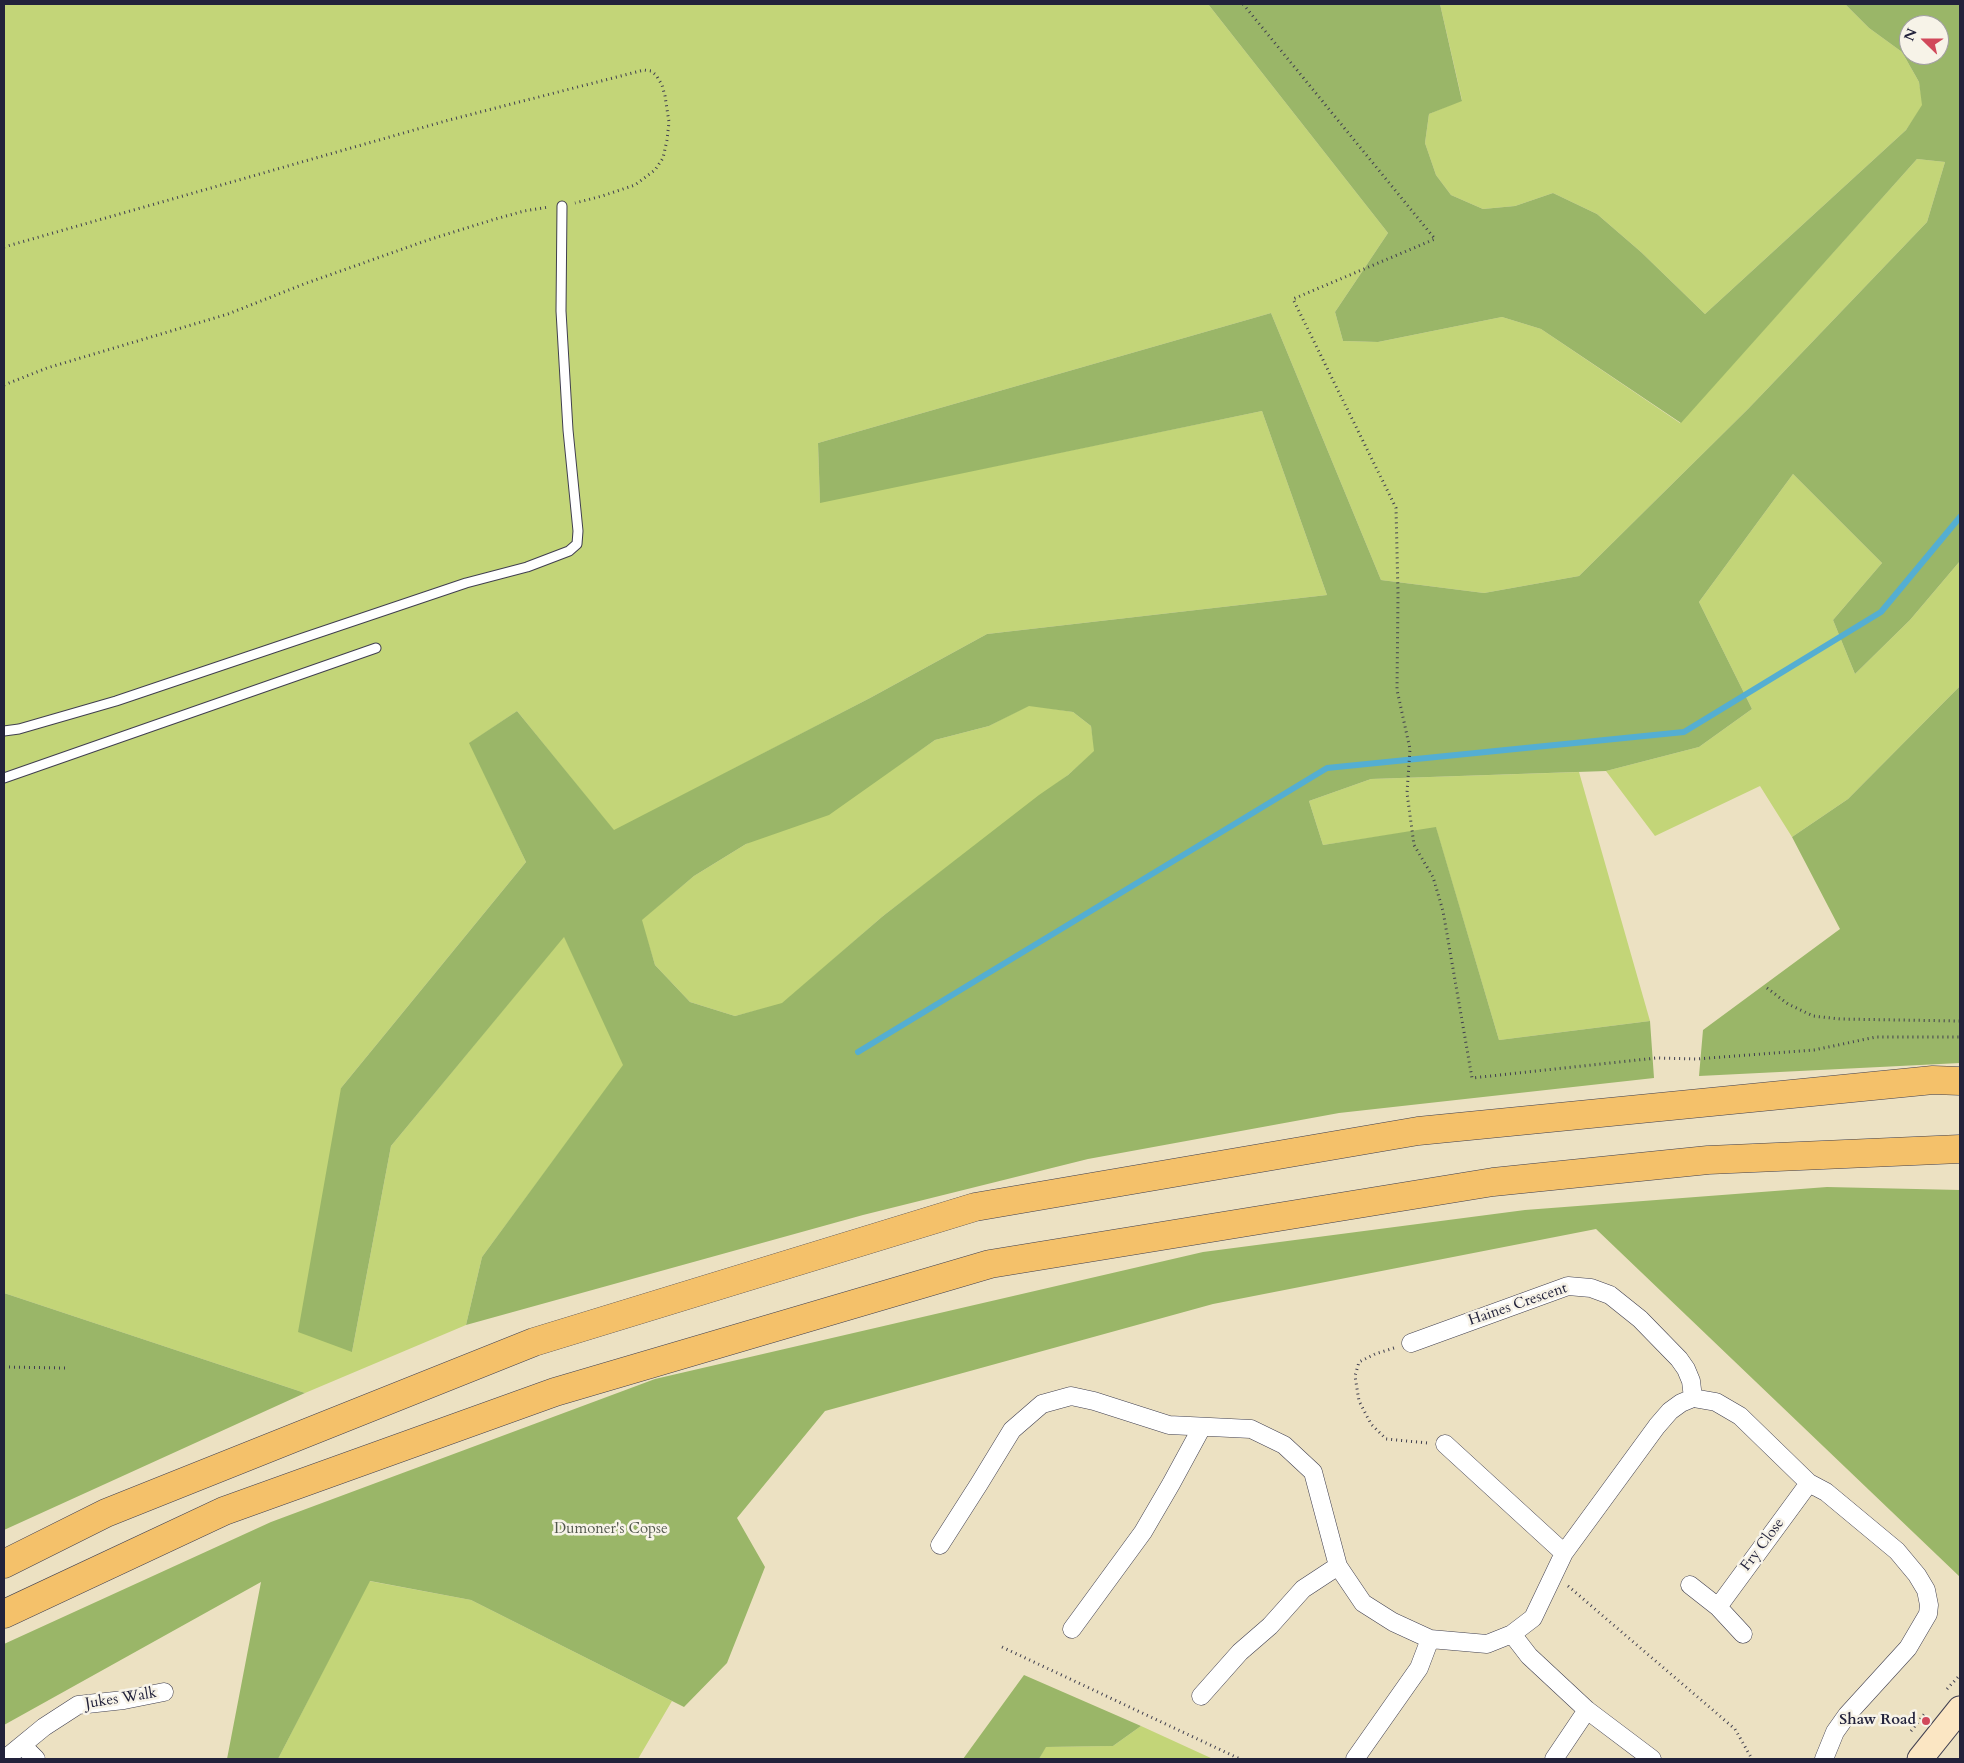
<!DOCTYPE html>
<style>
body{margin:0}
#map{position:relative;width:1964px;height:1763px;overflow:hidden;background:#ece1c2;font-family:Cardo,serif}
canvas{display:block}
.frame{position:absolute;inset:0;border:5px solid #22223b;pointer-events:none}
.north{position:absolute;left:1899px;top:15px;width:50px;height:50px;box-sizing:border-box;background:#f7f3e8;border:1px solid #a29fa3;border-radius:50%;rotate:292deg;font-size:14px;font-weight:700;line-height:20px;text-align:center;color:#22223b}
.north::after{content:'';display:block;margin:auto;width:18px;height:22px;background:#d1495b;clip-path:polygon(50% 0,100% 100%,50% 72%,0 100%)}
</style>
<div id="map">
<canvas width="1964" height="1763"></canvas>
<div class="frame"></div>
<div class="north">N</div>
</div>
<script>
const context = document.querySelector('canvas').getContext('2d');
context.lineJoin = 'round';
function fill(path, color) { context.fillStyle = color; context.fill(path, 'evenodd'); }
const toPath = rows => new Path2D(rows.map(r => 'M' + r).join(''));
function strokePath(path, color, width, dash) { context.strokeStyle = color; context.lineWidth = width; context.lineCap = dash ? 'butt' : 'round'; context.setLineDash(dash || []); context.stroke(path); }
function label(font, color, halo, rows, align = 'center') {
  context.font = font + ' Cardo,serif'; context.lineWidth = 5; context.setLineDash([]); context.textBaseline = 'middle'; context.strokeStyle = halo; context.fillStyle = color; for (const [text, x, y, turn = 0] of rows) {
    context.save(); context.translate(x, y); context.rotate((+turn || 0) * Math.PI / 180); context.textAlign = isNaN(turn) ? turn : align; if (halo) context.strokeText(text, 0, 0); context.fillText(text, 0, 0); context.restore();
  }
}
fill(toPath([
 [4,4,1208,4,1388,233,1335,312,1343,341,1378,342,1502,317,1541,329,1680,423,1917,159,1945,162,1927,222,1748,409,1579,576,1484,593,1381,580,1271,313,818,443,820,502,1262,411,1327,595,987,634,870,698,614,831,517,711,470,743,526,862,341,1088,352,1352,391,1146,564,936,624,1065,482,1257,466,1325,305,1393,4,1293],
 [1440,4,1845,4,1869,28,1902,52,1919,82,1923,105,1906,130,1705,314,1641,252,1597,214,1553,193,1515,206,1483,209,1451,195,1436,175,1425,143,1429,114,1462,100],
 [1793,474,1882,563,1833,620,1855,674,1910,620,1960,561,1960,686,1848,799,1792,837,1760,786,1655,836,1606,771,1699,747,1752,709,1699,602],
 [1029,705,1073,712,1091,726,1095,751,1068,775,883,916,782,1004,735,1016,690,1002,655,965,641,920,694,876,746,844,887,773,935,740,989,726],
 [1579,772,1650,1021,1499,1040,1436,828,1323,845,1309,801,1371,779],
 [369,1581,471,1600,672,1701,638,1759,278,1759],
 [1141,1726,1213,1759,1039,1759,1045,1747,1113,1746]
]), '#c3d578');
fill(toPath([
 [1208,4,1440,4,1462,101,1429,114,1425,143,1436,175,1451,195,1483,209,1515,206,1553,193,1597,214,1641,252,1705,314,1906,130,1922,105,1919,82,1902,52,1869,28,1845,4,1960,4,1960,561,1910,620,1855,674,1833,620,1882,563,1793,474,1699,602,1752,709,1699,747,1606,771,1371,779,1309,801,1323,845,1436,827,1499,1040,1650,1021,1654,1078,1339,1113,1088,1159,863,1215,466,1325,482,1257,623,1065,564,937,391,1146,352,1352,298,1332,341,1088,526,862,469,743,517,711,614,830,870,698,987,634,1327,595,1262,411,820,503,818,443,1271,313,1381,580,1484,593,1579,576,1748,409,1927,222,1945,162,1917,159,1681,423,1541,329,1502,317,1378,342,1343,341,1335,312,1388,233],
 [1909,25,1939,25,1939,55,1909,55],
 [1029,706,1073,712,1091,726,1094,751,1068,775,1039,795,883,916,782,1003,735,1016,690,1002,655,965,642,920,694,876,746,844,829,815,935,740,989,726],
 [1960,686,1960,1063,1699,1076,1703,1030,1840,929,1792,837,1848,799],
 [1827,1187,1960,1190,1960,1577,1596,1229,1213,1304,825,1411,737,1518,765,1567,727,1663,684,1707,471,1600,370,1581,278,1759,227,1759,261,1582,4,1725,4,1644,271,1522,655,1379,1203,1252,1525,1210],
 [4,1293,305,1393,4,1530],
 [1024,1675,1141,1726,1113,1746,1046,1747,1039,1759,963,1759]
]), '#9ab668');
strokePath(toPath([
 [858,1052,1327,768,1684,732,1881,612,1960,517]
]), '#54aed2', 6);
const service = toPath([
 [4,731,19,729,116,701,466,583,527,567,569,551,577,544,578,531,568,430,561,311,562,206],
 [4,778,376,648]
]);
const minor = toPath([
 [1411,1343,1568,1286,1591,1288,1610,1295,1640,1319,1679,1359,1686,1369,1691,1381,1693,1398],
 [1445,1444,1564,1553],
 [940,1545,979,1484,1012,1430,1042,1404,1071,1396,1094,1401,1169,1425,1251,1429,1284,1445,1313,1472,1338,1566,1363,1603,1393,1622,1430,1639,1487,1644,1512,1634,1533,1618,1564,1553,1657,1426,1670,1411,1681,1403,1693,1398,1716,1402,1740,1416,1809,1483,1826,1492,1897,1551,1917,1575,1926,1590,1929,1605,1928,1614,1908,1648,1847,1715,1835,1732,1824,1759],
 [1690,1585,1718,1607,1809,1483],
 [1718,1607,1743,1634],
 [1072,1629,1143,1532,1171,1484,1202,1427],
 [1512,1634,1529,1656,1587,1710,1652,1759],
 [1201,1696,1240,1652,1270,1626,1303,1589,1338,1566],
 [22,1745,36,1759],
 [5,1759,44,1727,78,1705,124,1700,164,1692],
 [1355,1759,1419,1668,1430,1639],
 [1554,1759,1587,1710]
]);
const secondary = toPath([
 [1920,1759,1960,1709]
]);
const motorway = toPath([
 [4,1564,106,1513,534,1342,975,1207,1418,1131,1933,1080,1960,1081],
 [4,1614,224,1511,555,1392,990,1264,1493,1182,1708,1160,1960,1149]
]);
strokePath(service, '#403f4f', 11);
strokePath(minor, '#403f4f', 19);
strokePath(secondary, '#403f4f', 27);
strokePath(motorway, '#403f4f', 29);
strokePath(toPath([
 [1243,4,1435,239,1293,299,1396,508,1398,594,1397,690,1410,749,1407,793,1414,845,1433,877,1443,911,1472,1078,1656,1058,1696,1059,1814,1050,1876,1037,1960,1037],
 [4,247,449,120,644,70,651,71,656,75,662,85,665,96,669,122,667,140,663,158,655,170,635,185,602,196,575,203],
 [4,385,47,368,228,314,304,284,428,240,492,220,524,211,549,207],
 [1767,988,1788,1004,1813,1016,1840,1019,1960,1021],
 [1394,1348,1375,1354,1359,1362,1355,1376,1359,1401,1371,1424,1386,1439,1428,1443],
 [4,1367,66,1368],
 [1568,1586,1735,1729,1752,1759],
 [1002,1647,1240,1759],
 [1947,1689,1960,1675],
 [1911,1731,1926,1712]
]), '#403f4f', 3, [1, 4]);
strokePath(service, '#fff', 9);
strokePath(minor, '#fff', 18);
strokePath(secondary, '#fbe6c3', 25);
strokePath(motorway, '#f4c16a', 28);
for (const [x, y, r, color] of [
 [1926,1721,5,"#d1495b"]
]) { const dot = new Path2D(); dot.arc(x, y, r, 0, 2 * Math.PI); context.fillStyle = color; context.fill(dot); strokePath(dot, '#f7f3e8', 2); }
label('15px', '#22223b', '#f7f3e8', [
 ["Haines Crescent",1518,1305,-19],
 ["Fry Close",1763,1545,-53],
 ["Jukes Walk",121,1699,-9]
]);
label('15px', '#52584d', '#f7f3e8', [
 ["Dumoner's Copse",611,1530]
]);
label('bold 15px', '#22223b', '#f7f3e8', [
 ["Shaw Road",1916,1721]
], 'right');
</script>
